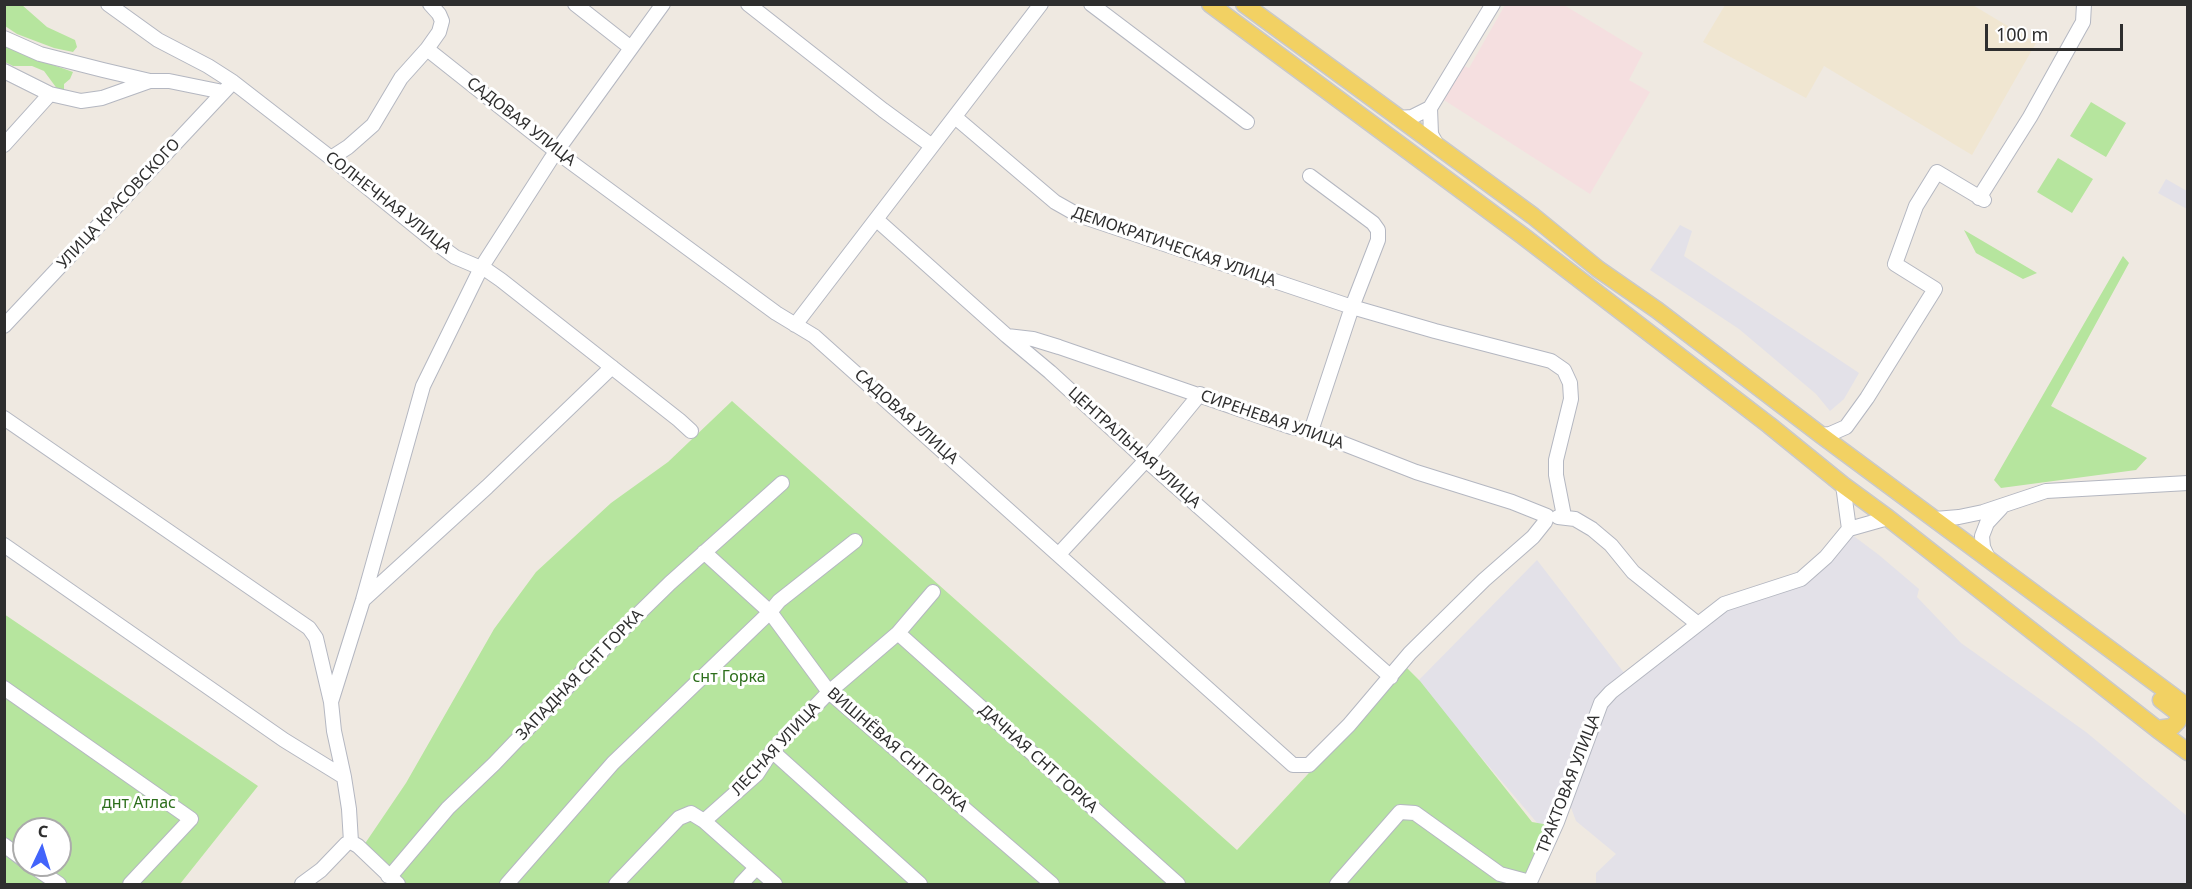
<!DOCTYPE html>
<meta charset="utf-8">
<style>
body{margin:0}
#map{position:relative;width:2192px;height:889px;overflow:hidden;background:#efe9e1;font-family:"Noto Sans",sans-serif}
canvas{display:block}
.frame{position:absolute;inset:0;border:6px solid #2e2e2e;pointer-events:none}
.north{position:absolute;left:12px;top:817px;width:60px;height:60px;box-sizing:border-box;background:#fff;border:2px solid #ababab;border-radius:50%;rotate:4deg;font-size:16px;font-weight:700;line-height:24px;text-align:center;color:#2e2e2e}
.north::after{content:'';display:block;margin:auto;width:21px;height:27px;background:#4264fb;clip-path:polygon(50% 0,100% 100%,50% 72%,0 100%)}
.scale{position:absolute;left:1985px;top:24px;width:138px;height:27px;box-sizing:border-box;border:3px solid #2e2e2e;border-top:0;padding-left:8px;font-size:18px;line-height:21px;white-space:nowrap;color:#2e2e2e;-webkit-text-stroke:4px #fff;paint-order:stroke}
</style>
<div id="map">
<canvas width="2192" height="889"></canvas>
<div class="frame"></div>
<div class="north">С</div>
<div class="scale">100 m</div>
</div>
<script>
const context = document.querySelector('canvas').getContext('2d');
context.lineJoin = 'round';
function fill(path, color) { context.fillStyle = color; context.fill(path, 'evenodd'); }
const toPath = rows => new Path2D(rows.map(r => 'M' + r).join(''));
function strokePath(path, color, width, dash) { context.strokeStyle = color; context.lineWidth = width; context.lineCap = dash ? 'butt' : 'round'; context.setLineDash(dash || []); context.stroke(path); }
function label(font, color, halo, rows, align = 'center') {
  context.font = font + ' "Noto Sans",sans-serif'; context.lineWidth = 6; context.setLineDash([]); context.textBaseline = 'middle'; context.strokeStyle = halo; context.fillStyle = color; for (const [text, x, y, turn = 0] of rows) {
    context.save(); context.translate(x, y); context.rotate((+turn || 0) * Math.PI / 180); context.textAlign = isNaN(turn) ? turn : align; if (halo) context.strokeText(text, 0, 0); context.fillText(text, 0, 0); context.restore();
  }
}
fill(toPath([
 [2166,179,2187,191,2187,209,2158,193],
 [1680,225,1692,231,1684,256,1859,373,1844,399,1830,411,1816,394,1739,329,1650,270],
 [1847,531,1879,555,1919,589,1917,597,1961,643,2086,732,2187,816,2187,884,1596,884,1596,873,1616,854,1576,821,1567,797,1550,838,1417,682,1537,560,1628,678,1724,604,1801,579]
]), '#e3e1e8');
fill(toPath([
 [1971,4,2036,43,1972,155,1824,66,1806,98,1703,42,1725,5]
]), '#f0e6d1');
fill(toPath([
 [1505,5,1564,5,1643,53,1629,80,1650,92,1590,194,1444,100,1464,66,1469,68]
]), '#f5dfe0');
fill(toPath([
 [4,5,22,5,47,27,75,40,77,47,73,52,54,48,17,34,5,26],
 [4,43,22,54,73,72,70,79,64,84,64,90,58,90,44,71,32,66,13,66,5,62],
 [2091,102,2126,123,2106,157,2070,136],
 [2058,158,2093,179,2072,213,2037,192],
 [1964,230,2037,273,2023,279,1976,253],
 [2123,256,2129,263,2051,406,2147,458,2136,470,2001,488,1994,480],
 [732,401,1237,850,1407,668,1420,681,1532,822,1549,825,1523,884,402,884,364,845,406,783,494,629,536,572,611,503,668,462],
 [4,614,258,786,180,884,5,884],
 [24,829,60,829,60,865,24,865]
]), '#b6e59e');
const minor = toPath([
 [108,4,158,40,208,66,233,82,331,158,436,243,455,257,488,271,501,280,679,420,691,431],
 [430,4,439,14,442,21,439,32,427,49,557,152,776,313,814,336,1293,765,1309,765,1349,725,1410,653,1484,580,1533,537,1545,522,1547,516,1512,502,1416,472,1311,431,1291,427,1059,347,1033,339,1007,336],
 [575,4,631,48],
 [748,4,883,110,932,146],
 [1091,4,1247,122],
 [4,38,40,54,103,70,150,81,169,81,223,92],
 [4,71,50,94,81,101,102,98,150,81],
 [1430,108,1431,134,1437,145],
 [955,117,1055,202,1078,215,1352,307,1311,431],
 [1398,118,1412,117,1430,108,1493,4],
 [4,145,50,94],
 [331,158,348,147,373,125,401,78,427,49],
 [1310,176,1373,223,1378,230,1378,240,1352,307,1435,331,1551,361,1564,370,1570,383,1571,399,1556,460,1556,475,1564,516],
 [1979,198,2030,117,2079,29,2083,22,2084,4],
 [877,220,1007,336,1050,372,1146,460,1391,677],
 [795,325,1041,4],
 [4,326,233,82],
 [4,418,309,628,316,638,331,702],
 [1821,435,1830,434,1846,427,1867,398,1935,289,1895,264,1916,206,1937,172,1984,200],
 [1843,485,1849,529],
 [1558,517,1575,519,1592,529,1611,545,1633,572,1698,624],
 [1935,519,1959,517,1983,512,2046,491,2188,483],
 [1849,529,1888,518],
 [4,545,284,740,344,777,349,809,351,842],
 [704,552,770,612,829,692,1052,884],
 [1059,554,1146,460,1200,394],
 [1989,560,1983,547,1982,536,1987,523,2001,508],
 [363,600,487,487,612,367],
 [898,633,1178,884],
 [4,688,191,819,130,884],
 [772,751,920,884],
 [344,777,334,731,331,702,363,600,423,386,481,268,551,159,663,4],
 [704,821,775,884],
 [351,842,358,846,398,884],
 [4,845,24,860],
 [31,865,59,884],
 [388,876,393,873,448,808,494,764,623,629,670,583,782,483],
 [302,884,321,870,346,844,351,842],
 [507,884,613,763,770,612,779,601,855,541],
 [616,884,679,818,691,813,704,821,757,774,772,751,829,692,898,633,933,592],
 [741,884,755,869],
 [1337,884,1400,812,1415,813,1500,874,1530,882],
 [1529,884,1557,822,1601,703,1611,692,1724,604,1801,579,1826,557,1849,529]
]);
const major = toPath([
 [1210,4,1523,236,1769,425,1843,485,1888,518,2157,729,2188,752],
 [1244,4,1533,216,1598,269,1657,310,1821,435,2188,707],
 [2157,729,2172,727,2178,721,2178,713,2161,700]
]);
strokePath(minor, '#b4b7c1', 16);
strokePath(major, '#c9c9c9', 19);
strokePath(minor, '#fff', 14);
strokePath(major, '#f2d163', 16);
label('16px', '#2e2e2e', '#fff', [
 ["САДОВАЯ УЛИЦА",521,122,38],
 ["СОЛНЕЧНАЯ УЛИЦА",388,203,38],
 ["УЛИЦА КРАСОВСКОГО",119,204,-47],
 ["ДЕМОКРАТИЧЕСКАЯ УЛИЦА",1174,247,19],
 ["САДОВАЯ УЛИЦА",906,417,42],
 ["СИРЕНЕВАЯ УЛИЦА",1272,420,19],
 ["ЦЕНТРАЛЬНАЯ УЛИЦА",1134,448,42],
 ["ЗАПАДНАЯ СНТ ГОРКА",580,675,-46],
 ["ЛЕСНАЯ УЛИЦА",776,749,-47],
 ["ВИШНЁВАЯ СНТ ГОРКА",897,750,41],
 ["ДАЧНАЯ СНТ ГОРКА",1038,759,42],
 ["ТРАКТОВАЯ УЛИЦА",1569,784,-69]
]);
label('16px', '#2c6e1b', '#fff', [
 ["снт Горка",729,677],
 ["днт Атлас",139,803]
]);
</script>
